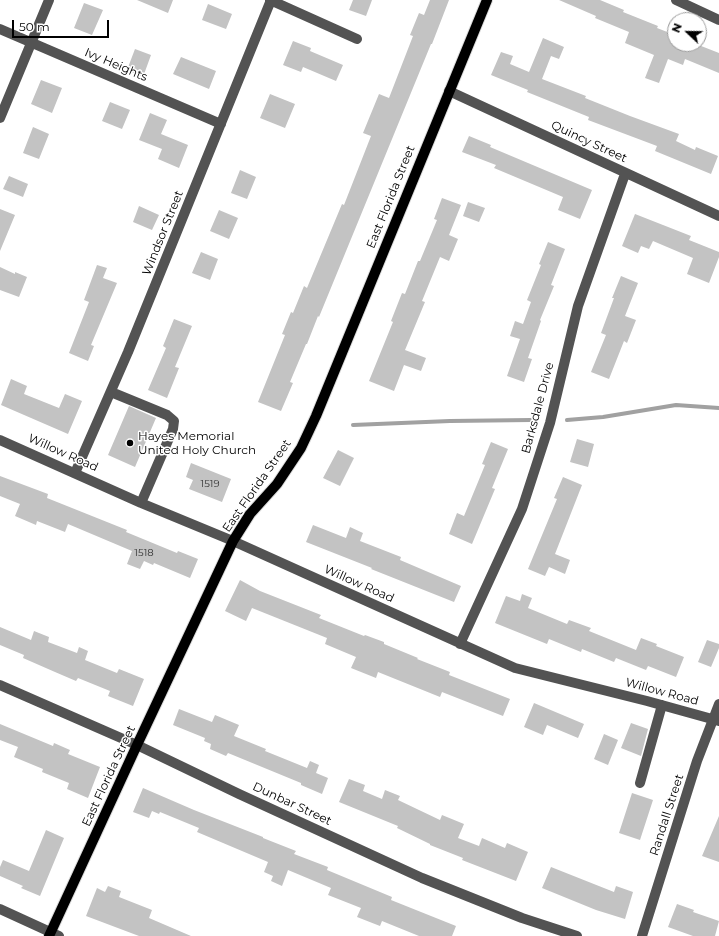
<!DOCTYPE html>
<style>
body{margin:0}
#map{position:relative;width:719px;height:936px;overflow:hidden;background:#fff;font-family:Montserrat,sans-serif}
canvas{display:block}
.north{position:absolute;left:667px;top:12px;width:40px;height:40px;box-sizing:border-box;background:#fff;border:1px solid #999;border-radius:50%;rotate:292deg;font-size:11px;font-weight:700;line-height:16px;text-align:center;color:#000}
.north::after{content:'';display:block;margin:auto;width:14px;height:18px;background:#000;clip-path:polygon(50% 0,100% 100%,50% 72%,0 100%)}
.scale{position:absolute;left:12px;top:20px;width:97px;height:18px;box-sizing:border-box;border:2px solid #000;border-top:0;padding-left:5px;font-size:12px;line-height:14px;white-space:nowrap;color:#000;-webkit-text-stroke:3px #fff;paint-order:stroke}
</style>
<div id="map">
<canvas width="719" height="936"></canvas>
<div class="north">N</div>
<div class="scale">50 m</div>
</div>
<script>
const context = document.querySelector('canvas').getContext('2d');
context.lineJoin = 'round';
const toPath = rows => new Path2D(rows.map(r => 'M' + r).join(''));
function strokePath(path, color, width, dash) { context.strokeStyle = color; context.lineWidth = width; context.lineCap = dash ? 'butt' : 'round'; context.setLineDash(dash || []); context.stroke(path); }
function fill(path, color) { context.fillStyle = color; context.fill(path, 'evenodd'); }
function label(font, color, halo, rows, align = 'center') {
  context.font = font + ' Montserrat,sans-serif'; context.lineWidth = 3; context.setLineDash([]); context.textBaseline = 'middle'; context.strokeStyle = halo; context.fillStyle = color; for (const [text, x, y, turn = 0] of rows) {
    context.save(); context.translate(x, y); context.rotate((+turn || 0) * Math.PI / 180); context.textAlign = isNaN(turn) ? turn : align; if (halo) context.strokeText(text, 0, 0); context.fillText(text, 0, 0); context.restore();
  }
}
strokePath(toPath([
 [567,420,603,417,676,405,719,408],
 [353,425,450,421,531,420]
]), '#a1a1a1', 4);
fill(toPath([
 [137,0,173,0,168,13],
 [353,0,372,0,366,16,349,10],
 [430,0,449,0,432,44,431,44,319,317,318,316,307,344,306,344,290,382,293,383,281,411,258,402,285,335,282,334,291,312,293,313,304,286,307,288,342,204,344,205,371,136,363,133,379,94,389,98,413,36,410,35,419,13,424,15],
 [559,0,600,0,624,10,623,12,658,26,657,28,675,35,675,44,696,44,719,53,719,73,685,59,683,65,668,59,659,83,645,78,654,55,625,43,629,32,595,18,596,16],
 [84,3,103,10,92,35,74,28],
 [208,4,232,14,226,29,202,20],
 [543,38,564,47,559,59,551,56,542,79,586,96,585,98,630,116,679,134,676,141,695,150,696,147,718,156,711,174,655,151,657,146,588,120,589,117,527,92,528,90,491,75,501,52,513,56,510,64,529,72],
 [293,41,311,48,310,51,343,65,336,81,303,67,301,72,283,65],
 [135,49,151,55,143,77,127,70],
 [181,57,216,71,209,89,173,74],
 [41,80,62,88,52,113,31,104],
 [270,94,295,104,285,128,260,118],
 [110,102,130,110,122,129,102,121],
 [150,113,167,120,161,134,188,145,179,168,158,159,162,149,139,140],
 [33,127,49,134,39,159,23,153],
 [469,136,491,145,490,147,592,190,580,219,558,210,563,197,494,168,496,165,462,152],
 [240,170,256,177,247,199,231,193],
 [9,176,28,184,23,197,3,189],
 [442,198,461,205,449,235,458,239,449,261,440,257,422,301,425,302,405,350,426,358,421,371,404,365,394,391,369,381,393,322,391,321,402,293,405,294,418,261,420,261,437,220,434,219],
 [468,202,485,208,479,222,463,216],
 [139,206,159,215,152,230,133,222],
 [0,209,15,215,0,251],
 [219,210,238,218,229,239,210,231],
 [635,214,691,236,689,240,719,252,719,257,709,283,687,274,693,258,653,241,649,249,641,246,638,253,622,246],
 [548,242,565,249,551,285,554,286,540,320,541,321,528,358,532,359,524,382,507,376,520,339,510,336,515,321,523,324,531,302,527,300,541,265,539,264],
 [201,252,218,259,210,280,192,273],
 [97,265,107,268,103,278,117,283,91,345,94,346,88,361,69,353,89,302,84,300],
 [0,267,15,274,15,272,27,277,19,297,0,290],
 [621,276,638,283,625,316,636,320,627,343,624,341,609,379,591,372,606,335,601,333,614,298,612,298],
 [174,319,192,326,175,367,179,368,167,398,148,390,166,348,163,346],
 [11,379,27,386,24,394,59,408,65,394,82,401,68,434,1,405],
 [129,406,156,418,135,467,108,455],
 [577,439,594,444,588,467,570,462],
 [491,442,508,449,492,488,495,489,472,544,449,534,457,513,464,516,485,465,482,464],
 [338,450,354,458,340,486,323,478],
 [191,463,231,479,222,502,189,489,193,480,186,477],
 [0,476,48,494,47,498,127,530,126,532,177,553,178,551,198,559,190,578,154,563,153,565,144,561,140,569,127,564,132,551,68,524,65,532,37,521,36,525,15,516,20,504,0,496],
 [563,477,582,485,555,554,570,560,565,574,549,567,545,576,528,569,557,499,554,498],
 [313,525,346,538,350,527,363,533,360,541,401,557,400,560,461,586,454,602,371,569,372,568,306,542],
 [240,580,260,591,321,615,319,618,364,636,365,635,384,642,384,644,418,658,417,659,450,672,449,675,510,699,503,716,442,692,440,697,378,672,376,678,351,668,356,657,325,644,327,638,252,608,246,621,225,611],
 [522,594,532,598,528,608,567,624,569,620,591,628,589,631,636,650,641,638,657,644,656,646,684,657,676,677,648,666,646,670,616,658,614,662,582,649,581,652,549,639,547,644,495,623,506,596,520,601],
 [0,627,31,640,34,631,49,637,48,642,77,653,79,647,88,651,85,660,117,673,119,669,144,679,133,706,108,696,110,691,78,678,76,681,55,672,23,658,24,655,0,645],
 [707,640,719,644,719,648,711,667,698,662],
 [534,703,584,724,578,738,547,725,543,735,524,727],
 [179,709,212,722,215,715,239,725,234,736,266,749,265,751,307,768,310,761,319,765,316,773,328,778,322,794,301,785,301,783,228,753,226,756,210,749,211,744,204,741,205,738,173,725],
 [631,723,648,729,641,756,621,748],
 [0,724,53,746,54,743,70,750,68,754,100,767,88,798,67,789,69,783,42,772,43,769,14,757,18,747,0,740],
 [604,734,618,740,608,765,594,759],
 [349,779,365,785,363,791,382,799,385,790,400,796,398,800,440,820,442,815,464,824,458,838,479,846,482,838,505,848,507,843,528,852,516,881,462,860,463,858,430,845,430,844,397,828,398,826,339,802],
 [143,788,194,810,263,837,263,838,296,851,294,854,328,867,327,870,392,897,391,900,456,926,452,936,419,936,382,921,380,926,357,917,361,908,328,895,331,888,288,870,282,886,271,881,273,876,264,872,268,862,197,832,199,828,160,812,159,814,152,811,149,818,133,812],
 [632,793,653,800,640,840,619,833],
 [719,816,719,862,702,856],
 [46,830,64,838,40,896,21,888,23,886,0,876,0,867,3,860,29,871],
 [551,867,614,892,616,886,633,892,625,919,596,910,542,888],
 [108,886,121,891,119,897,152,910,149,918,191,936,139,936,86,916,97,888,105,892],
 [677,904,694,910,693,912,719,921,715,936,693,936,668,927]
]), '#c3c3c3');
const major = toPath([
 [49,936,137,745,233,541,250,514,277,484,301,448,316,416,487,0]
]);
strokePath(major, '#dbdbdb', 12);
strokePath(toPath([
 [270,0,357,39],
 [676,0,719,20],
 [0,29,221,124],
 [449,91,719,216],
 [0,118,49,0],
 [111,392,167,415,174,421,173,429,141,503],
 [0,440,141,503,233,541,515,668,647,701,719,721],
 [75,473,128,352,271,0],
 [460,644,522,509,550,423,578,306,625,174],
 [0,685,137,745,239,794,422,878,522,918,577,936],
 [640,783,662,705],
 [0,909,59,936],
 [642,936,697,761,719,704]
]), '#535353', 10);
strokePath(major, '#000', 10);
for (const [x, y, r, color] of [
 [130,443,4,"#000"]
]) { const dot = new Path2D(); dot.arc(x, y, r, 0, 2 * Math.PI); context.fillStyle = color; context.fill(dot); strokePath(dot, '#fff', 1.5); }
label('10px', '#313131', null, [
 ["1519",210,484],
 ["1518",144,553]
]);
label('12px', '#000', '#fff', [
 ["Ivy Heights",116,65,23],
 ["Quincy Street",589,142,25],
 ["East Florida Street",391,197,-68],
 ["Windsor Street",163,233,-68],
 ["Barksdale Drive",538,408,-75],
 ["Willow Road",63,453,24],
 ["East Florida Street",257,486,-55],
 ["Willow Road",359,584,24],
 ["Willow Road",662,692,15],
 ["East Florida Street",109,776,-65],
 ["Dunbar Street",292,804,25],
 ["Randall Street",667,815,-72]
]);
label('12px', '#000', '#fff', [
 ["Hayes Memorial",138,436],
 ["United Holy Church",138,450]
], 'left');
</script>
